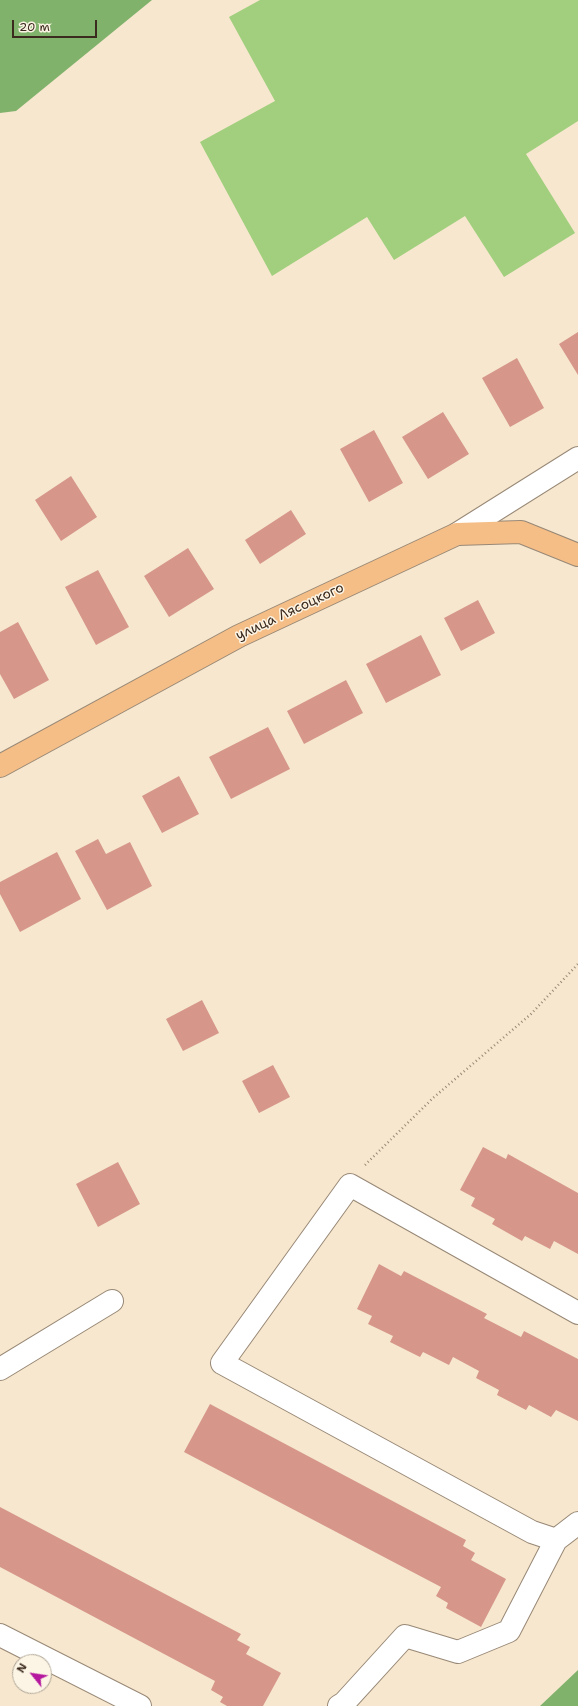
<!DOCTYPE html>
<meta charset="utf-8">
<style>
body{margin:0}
#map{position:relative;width:578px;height:1706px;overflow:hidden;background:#f6e7ce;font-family:"Shantell Sans",sans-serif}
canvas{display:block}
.north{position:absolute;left:12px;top:1654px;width:40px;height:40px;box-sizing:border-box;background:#fcf5e5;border:1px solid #afa495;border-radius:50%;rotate:300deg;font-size:11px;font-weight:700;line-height:16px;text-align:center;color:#3b2a1e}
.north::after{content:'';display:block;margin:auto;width:14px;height:18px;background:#b5179e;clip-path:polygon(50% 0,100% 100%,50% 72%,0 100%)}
.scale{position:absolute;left:12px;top:20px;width:85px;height:18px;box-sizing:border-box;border:2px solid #3b2a1e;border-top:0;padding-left:5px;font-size:12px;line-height:14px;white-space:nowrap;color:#3b2a1e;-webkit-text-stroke:3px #fcf5e5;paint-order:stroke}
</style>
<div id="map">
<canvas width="578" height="1706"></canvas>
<div class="north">N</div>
<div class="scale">20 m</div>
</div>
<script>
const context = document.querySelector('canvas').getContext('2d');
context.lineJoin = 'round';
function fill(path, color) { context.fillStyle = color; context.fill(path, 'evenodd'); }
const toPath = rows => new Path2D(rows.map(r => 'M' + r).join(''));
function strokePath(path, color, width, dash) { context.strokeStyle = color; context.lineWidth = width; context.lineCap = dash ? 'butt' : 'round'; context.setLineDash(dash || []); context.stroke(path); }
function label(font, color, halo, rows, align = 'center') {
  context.font = font + ' "Shantell Sans",sans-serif'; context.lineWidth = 3; context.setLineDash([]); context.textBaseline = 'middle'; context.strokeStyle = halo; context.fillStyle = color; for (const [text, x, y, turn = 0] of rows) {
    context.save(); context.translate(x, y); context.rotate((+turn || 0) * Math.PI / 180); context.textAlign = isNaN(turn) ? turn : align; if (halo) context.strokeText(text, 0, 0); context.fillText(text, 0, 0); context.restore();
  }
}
fill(toPath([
 [260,0,578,0,578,121,526,154,575,233,504,277,465,216,394,260,367,217,272,276,200,142,275,101,229,17]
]), '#a1cf7d');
fill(toPath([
 [0,0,152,0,16,111,0,113],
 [578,1670,578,1706,540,1706]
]), '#80b26c');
fill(toPath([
 [578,332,578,375,559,344],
 [517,358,544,408,510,427,482,378],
 [443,412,469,454,428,479,402,437],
 [374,430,403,483,369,502,340,449],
 [71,476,97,517,61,541,35,500],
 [291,510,306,534,260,564,245,540],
 [188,548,214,589,169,617,144,576],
 [98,570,129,627,96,645,65,587],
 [478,600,495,633,461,651,444,618],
 [18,622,49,680,14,699,0,674,0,632],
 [421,635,441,675,386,703,366,664],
 [346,680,363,713,304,744,287,711],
 [268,727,290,769,231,799,209,757],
 [179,776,199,814,162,833,142,796],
 [98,839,106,854,130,842,152,886,107,910,75,851],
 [57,852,81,899,20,932,0,894,0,882],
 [202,1000,219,1033,183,1051,166,1019],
 [273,1065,290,1097,259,1113,242,1081],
 [483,1147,506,1159,508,1154,578,1193,578,1254,554,1241,550,1249,525,1236,522,1241,492,1224,495,1219,471,1206,475,1198,460,1190],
 [118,1162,140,1204,98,1227,76,1184],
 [379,1264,401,1276,404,1271,487,1314,484,1318,521,1337,524,1331,578,1359,578,1421,556,1410,551,1417,529,1405,526,1410,497,1395,499,1390,476,1378,479,1371,453,1357,449,1365,423,1352,420,1357,390,1342,393,1336,368,1324,372,1316,357,1309],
 [210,1404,466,1540,463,1546,475,1553,471,1560,506,1579,481,1627,446,1608,448,1603,436,1596,441,1587,184,1452],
 [0,1507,241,1634,237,1640,250,1647,246,1654,281,1673,263,1706,227,1706,220,1702,223,1697,211,1690,215,1681,0,1567]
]), '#d6978a');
const minor = toPath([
 [457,534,578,458],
 [578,1313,350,1185,222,1363,532,1532,556,1540,578,1523],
 [0,1369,112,1301],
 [0,1635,140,1706],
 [339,1706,344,1703,405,1636,458,1652,509,1631,556,1540]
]);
const major = toPath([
 [0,766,239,636,457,534,521,532,578,555]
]);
strokePath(minor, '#988876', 24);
strokePath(major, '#988876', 24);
strokePath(toPath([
 [365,1165,433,1098,531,1014,578,964]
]), '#988876', 2.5, [1, 3]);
strokePath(minor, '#fff', 22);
strokePath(major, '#f6be87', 22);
label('14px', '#3b2a1e', '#fcf5e5', [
 ["улица Лясоцкого",290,612,-25]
]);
</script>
